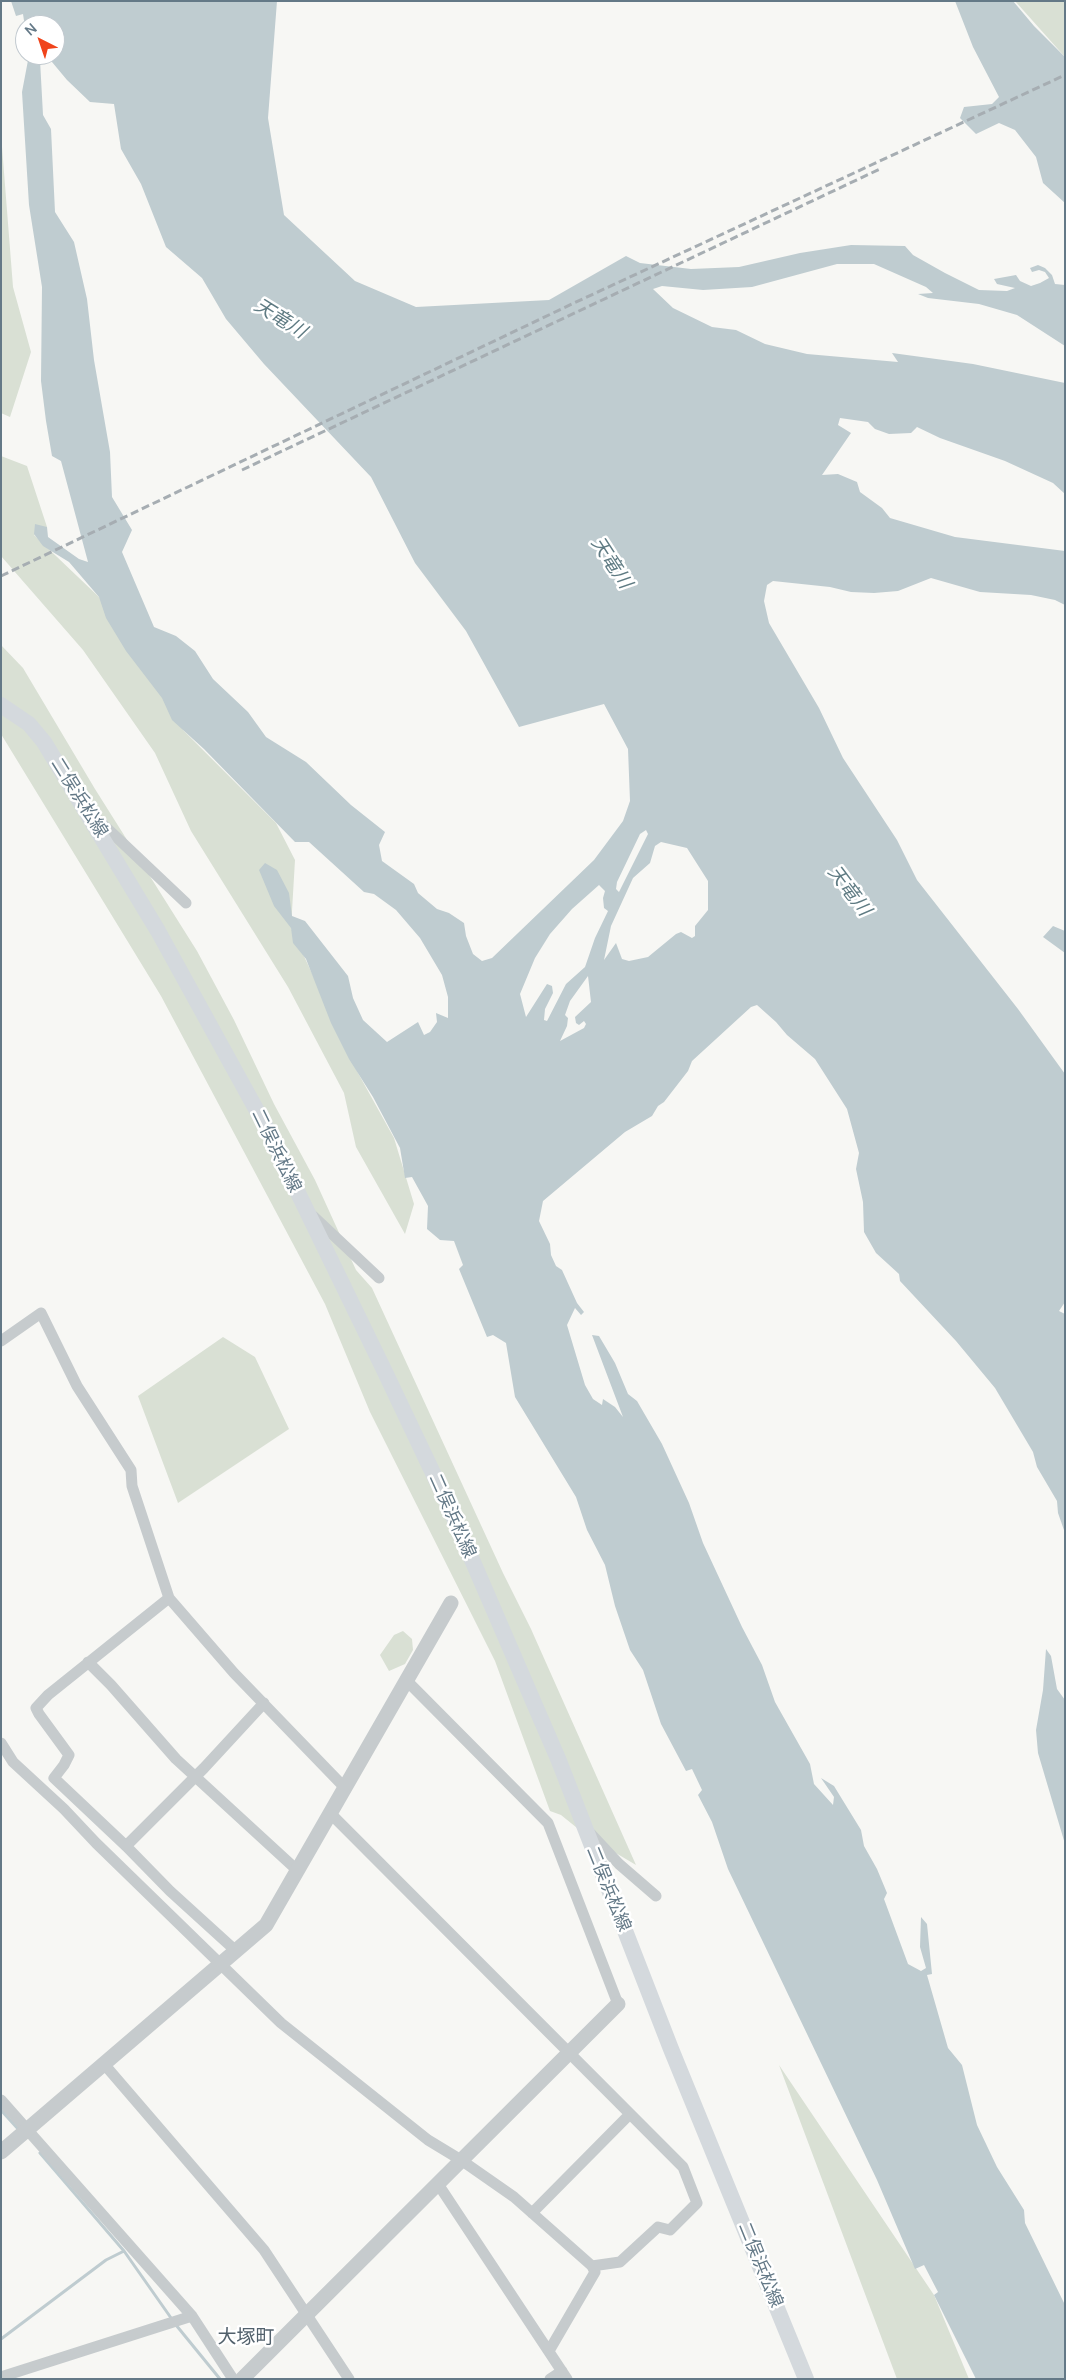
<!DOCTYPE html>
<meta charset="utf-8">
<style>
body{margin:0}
#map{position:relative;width:1066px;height:2380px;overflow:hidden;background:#f7f7f4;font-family:Manrope,sans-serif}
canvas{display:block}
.frame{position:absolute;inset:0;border:2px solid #647987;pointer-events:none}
.north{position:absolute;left:15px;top:15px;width:50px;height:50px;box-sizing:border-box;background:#fff;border:1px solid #c1c9cf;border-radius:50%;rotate:319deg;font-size:14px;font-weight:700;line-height:20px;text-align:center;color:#647987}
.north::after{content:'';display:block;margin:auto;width:18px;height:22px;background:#f0441b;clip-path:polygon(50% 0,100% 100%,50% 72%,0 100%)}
</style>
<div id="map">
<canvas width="1066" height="2380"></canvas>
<div class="frame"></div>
<div class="north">N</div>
</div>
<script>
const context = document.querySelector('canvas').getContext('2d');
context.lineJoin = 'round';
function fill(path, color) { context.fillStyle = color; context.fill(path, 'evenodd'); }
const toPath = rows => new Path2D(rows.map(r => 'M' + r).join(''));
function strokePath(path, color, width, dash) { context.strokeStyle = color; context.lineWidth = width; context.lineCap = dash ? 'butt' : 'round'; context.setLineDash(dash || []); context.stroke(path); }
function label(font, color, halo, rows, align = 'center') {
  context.font = font + ' Manrope,"Noto Sans JP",sans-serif'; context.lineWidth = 5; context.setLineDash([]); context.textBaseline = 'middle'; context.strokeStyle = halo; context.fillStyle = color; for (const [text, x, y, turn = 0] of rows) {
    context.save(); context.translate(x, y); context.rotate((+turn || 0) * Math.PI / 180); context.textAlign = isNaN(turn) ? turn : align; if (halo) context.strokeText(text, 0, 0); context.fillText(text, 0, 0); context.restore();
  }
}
fill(toPath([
 [1015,1,1065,1,1065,57],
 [1,134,13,287,31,352,10,417,1,413],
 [1,456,27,466,47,527,34,535,99,597,184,731,276,823,295,860,291,928,358,1073,394,1138,414,1204,405,1234,356,1147,344,1093,288,987,191,831,155,753,83,650,1,556],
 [1,645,23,668,95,789,197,951,234,1020,274,1104,315,1180,356,1270,372,1288,503,1573,531,1629,636,1865,587,1836,561,1815,550,1811,495,1661,370,1412,325,1304,161,996,1,734],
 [223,1337,255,1357,289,1429,178,1503,138,1396],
 [403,1631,412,1639,413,1650,405,1664,389,1671,380,1655,394,1635],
 [779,2065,934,2295,969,2379,897,2379]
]), '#d9e0d4');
fill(toPath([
 [11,1,277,1,268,118,284,215,355,281,416,307,549,300,626,256,640,263,691,269,739,267,800,253,851,245,905,246,913,255,945,273,979,290,1007,291,1015,288,997,284,994,279,1016,275,1020,281,1031,286,1040,283,1049,278,1045,272,1039,270,1032,272,1030,268,1038,265,1045,268,1052,275,1055,284,1065,285,1065,346,1017,315,979,304,928,298,918,294,933,293,926,287,874,264,837,264,752,287,703,290,662,286,653,289,673,308,712,327,736,330,765,344,807,354,898,362,892,353,973,364,1065,383,1065,494,1053,483,1005,461,940,438,917,427,911,433,889,434,875,429,868,422,840,418,838,425,851,433,822,475,838,474,857,482,860,492,882,508,890,518,955,537,1065,551,1065,605,1055,600,1031,595,980,592,931,578,898,591,874,593,851,592,830,587,773,581,767,585,764,601,769,623,819,708,843,758,897,840,917,880,1018,1009,1065,1074,1065,1302,1059,1311,1065,1314,1065,1533,1058,1513,1057,1501,1037,1467,1033,1452,995,1388,956,1341,900,1281,899,1274,876,1253,864,1232,863,1202,856,1169,859,1153,847,1109,815,1059,787,1035,776,1022,757,1005,751,1007,692,1061,688,1071,664,1102,658,1106,652,1116,625,1132,543,1201,539,1221,550,1244,551,1255,556,1266,562,1270,577,1303,584,1312,581,1315,575,1308,567,1325,585,1385,593,1399,602,1405,603,1399,615,1407,623,1417,592,1335,599,1336,615,1363,628,1394,637,1401,662,1444,689,1503,703,1543,742,1627,762,1665,775,1702,810,1764,814,1784,833,1805,834,1797,821,1778,834,1786,861,1830,864,1846,877,1869,887,1893,884,1899,908,1964,921,1971,926,1968,920,1947,921,1917,927,1924,932,1974,927,1975,948,2048,962,2065,977,2125,997,2167,1024,2210,1025,2223,1065,2305,1065,2379,976,2379,934,2295,938,2292,924,2265,915,2269,877,2180,728,1869,712,1822,698,1795,702,1790,692,1769,686,1771,661,1724,643,1670,630,1650,615,1606,605,1565,587,1530,576,1497,515,1397,506,1343,493,1335,487,1337,459,1269,463,1265,454,1241,440,1240,427,1229,428,1206,412,1177,405,1178,400,1148,373,1097,349,1059,331,1023,306,959,293,943,291,928,274,906,259,870,265,863,277,870,289,893,292,916,305,921,348,976,353,998,363,1020,387,1042,418,1022,424,1035,430,1032,437,1022,436,1013,448,1018,448,997,442,975,420,938,396,910,374,894,364,892,309,842,295,842,204,749,172,720,162,698,126,651,106,618,99,597,69,562,43,546,34,534,35,524,47,527,48,537,79,559,88,562,61,461,52,456,46,421,41,381,42,287,29,205,22,92,29,55,55,55,55,25,25,25,25,27,23,14,16,16],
 [47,56,67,80,90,102,114,104,121,149,141,184,166,247,202,278,226,319,264,364,371,477,415,563,466,631,519,727,604,704,628,749,630,801,623,821,594,860,492,958,482,961,473,954,466,936,464,923,449,913,437,909,418,893,414,884,382,861,379,845,385,832,351,805,306,762,266,737,248,712,213,679,195,651,176,636,154,627,122,552,132,530,112,497,110,452,94,360,87,299,74,242,55,212,51,129,43,115,40,60],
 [646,830,648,834,619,892,616,889,617,882,640,834],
 [661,842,687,848,708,881,708,910,695,926,695,936,692,938,681,932,676,934,648,957,629,961,622,959,616,943,604,960,611,926,633,878,650,863,655,846],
 [599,885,605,891,603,898,604,908,608,911,595,938,585,967,566,984,547,1021,544,1020,545,1009,553,993,552,986,547,984,526,1017,520,994,535,958,550,934,572,909],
 [588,976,591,1002,575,1017,576,1023,579,1025,584,1021,586,1024,584,1028,560,1041,567,1026,568,1018,565,1015,570,1001],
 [955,1,1013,1,1034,26,1065,57,1065,203,1043,183,1036,157,1015,130,999,123,976,134,960,118,964,107,992,104,999,97,973,47],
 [1053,926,1065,931,1065,953,1043,937],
 [1046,1649,1051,1656,1057,1689,1065,1700,1065,1844,1038,1753,1036,1730,1043,1690]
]), '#bfccd0');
strokePath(toPath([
 [1,2110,19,2130],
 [40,2153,124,2251,176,2325,220,2379],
 [1,2339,106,2260,124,2251]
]), '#bfccd0', 3);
strokePath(toPath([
 [93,815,186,903],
 [313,1216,379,1278],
 [1,1341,41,1313,77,1386,131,1470,132,1486,169,1598,234,1673,346,1789],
 [169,1598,48,1695,36,1708,39,1714,69,1755,64,1765,54,1778,126,1846,170,1891,236,1951],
 [88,1662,111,1685,176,1759,298,1871],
 [407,1681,548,1823,618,2004],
 [1,1743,13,1762,64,1809,96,1843,281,2023,428,2140,461,2160,514,2197,592,2266,595,2272,549,2351],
 [331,1814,683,2167,697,2203,670,2230,658,2227,620,2262,592,2266],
 [591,1834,619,1864,656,1896],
 [126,1846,204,1768,264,1703],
 [104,2064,264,2250,349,2379],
 [1,2100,192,2316,233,2379],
 [438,2184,567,2379],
 [532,2213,630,2114],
 [1,2377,192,2316],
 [550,2379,562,2371]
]), '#c6cbcd', 11);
strokePath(toPath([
 [1,2152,266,1925,451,1603],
 [242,2379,618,2004]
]), '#c6cbcd', 15);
strokePath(toPath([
 [1,705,29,724,44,742,158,931,267,1129,385,1372,451,1511,559,1761,671,2049,806,2379]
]), '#d4d9dd', 16);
strokePath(toPath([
 [242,470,882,168],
 [1,576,574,303,1065,75]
]), '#a6adb2', 3, [8, 4]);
label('18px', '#647987', '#fff', [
 ["二俣浜松線",79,798,58],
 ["二俣浜松線",276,1151,64],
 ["二俣浜松線",452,1516,66],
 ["二俣浜松線",608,1889,68],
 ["二俣浜松線",760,2265,68]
]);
label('italic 19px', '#5f7b83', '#fff', [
 ["天竜川",280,319,32],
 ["天竜川",611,563,57],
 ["天竜川",849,891,53]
]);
label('19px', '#52616c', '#fff', [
 ["大塚町",246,2338]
]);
</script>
